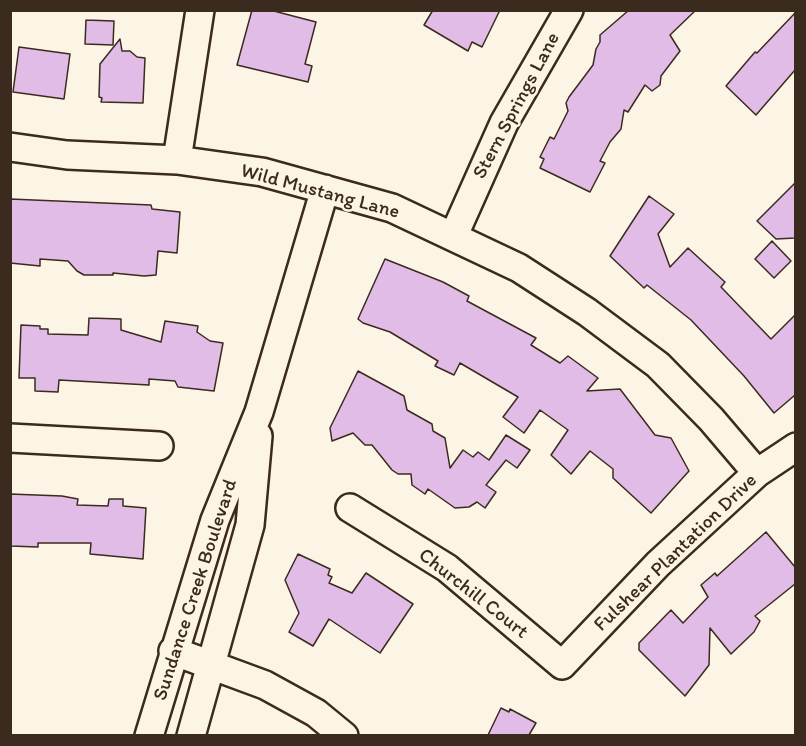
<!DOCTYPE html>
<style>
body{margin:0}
#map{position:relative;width:806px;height:746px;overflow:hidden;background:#fcf5e5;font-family:Itim,sans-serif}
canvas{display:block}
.frame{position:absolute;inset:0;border:12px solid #3b2a1e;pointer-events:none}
</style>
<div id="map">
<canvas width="806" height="746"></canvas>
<div class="frame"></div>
</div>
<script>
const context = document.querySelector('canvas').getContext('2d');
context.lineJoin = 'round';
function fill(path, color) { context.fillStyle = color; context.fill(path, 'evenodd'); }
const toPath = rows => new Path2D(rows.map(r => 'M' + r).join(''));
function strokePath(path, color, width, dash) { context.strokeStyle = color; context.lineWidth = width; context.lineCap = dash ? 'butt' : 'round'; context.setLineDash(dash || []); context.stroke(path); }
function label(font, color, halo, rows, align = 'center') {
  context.font = font + ' Itim,sans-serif'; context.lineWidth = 5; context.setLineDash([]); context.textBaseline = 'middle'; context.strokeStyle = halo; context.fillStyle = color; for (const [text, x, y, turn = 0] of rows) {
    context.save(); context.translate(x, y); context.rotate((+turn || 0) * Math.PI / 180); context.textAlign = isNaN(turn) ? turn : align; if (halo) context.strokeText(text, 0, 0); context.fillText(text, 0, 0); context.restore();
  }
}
const building = toPath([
 [252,10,270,10,316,22,305,64,312,66,308,82,237,65,252,10],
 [433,10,500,10,482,47,472,42,468,51,424,25,433,10],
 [629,10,696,10,670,35,680,51,661,76,660,85,652,91,645,85,628,112,624,110,621,129,610,142,600,161,605,163,590,192,540,168,544,159,540,157,550,137,554,139,568,111,566,103,569,97,593,65,596,49,600,42,600,35,629,10],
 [795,13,795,70,756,115,726,86,755,52,757,53,795,13],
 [86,20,114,21,113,45,85,44,86,20],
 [120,39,122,51,130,51,137,57,145,58,143,103,101,102,102,98,99,97,100,64,120,39],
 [19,47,70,54,64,99,13,92,19,47],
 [795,183,795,238,776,239,757,221,795,183],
 [649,196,674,214,658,234,670,267,688,248,725,282,721,287,771,339,795,315,795,395,774,413,744,376,691,320,647,285,644,288,610,256,649,196],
 [10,199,151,205,152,209,180,212,177,253,158,251,156,275,144,276,113,273,113,275,84,275,77,271,68,261,40,259,40,266,10,263,10,199],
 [772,241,791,261,774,278,755,259,772,241],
 [385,259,443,282,469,296,467,301,536,338,531,345,560,363,568,356,598,378,587,391,620,389,655,435,671,438,689,471,651,513,613,478,613,469,590,451,571,474,551,455,568,430,540,410,524,433,503,417,518,397,460,363,454,375,435,366,438,361,390,332,363,323,358,319,385,259],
 [89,318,121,319,121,330,161,342,165,321,198,326,197,332,210,341,223,343,214,391,178,387,175,381,149,379,149,385,59,380,58,392,35,391,35,378,19,378,21,325,40,326,40,329,48,329,48,334,88,335,89,318],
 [358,371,404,396,407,410,432,424,433,431,445,438,450,468,463,450,473,457,478,452,489,460,506,435,530,450,517,468,506,460,486,485,496,492,485,508,477,502,469,507,455,508,428,489,425,494,412,485,411,474,398,474,392,470,372,445,365,445,353,433,332,441,330,428,358,371],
 [10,494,62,496,78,499,77,505,108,506,109,499,123,499,123,506,146,508,143,559,90,554,91,543,38,543,38,547,10,546,10,494],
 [766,532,795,567,795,584,755,616,760,621,754,632,731,654,710,628,709,665,685,696,639,650,639,643,671,610,683,623,708,597,701,585,715,573,717,576,766,532],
 [298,554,330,569,328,575,332,577,329,583,352,593,366,573,413,604,380,653,329,619,313,646,289,632,299,613,285,580,298,554],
 [501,708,509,712,510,709,536,723,529,735,488,735,501,708]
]);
fill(building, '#e0bce6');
strokePath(building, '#3b2a1e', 1.5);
const minor = toPath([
 [10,147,67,155,177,160,262,172,392,208,519,268,587,312,658,365,711,419,757,473],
 [177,160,200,10],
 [454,235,504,123,569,10],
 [10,438,159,446],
 [350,508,447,568,562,665,658,564,757,473,796,447],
 [173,651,265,685,316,713,344,736],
 [149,736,215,520,259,412,325,189],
 [191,736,250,525,258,436]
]);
strokePath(minor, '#3b2a1e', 32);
strokePath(minor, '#fcf5e5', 27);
label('20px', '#3b2a1e', '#fcf5e5', [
 ["Stern Springs Lane",517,106,-62],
 ["Wild Mustang Lane",320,192,15],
 ["Fulshear Plantation Drive",676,553,-44],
 ["Sundance Creek Boulevard",196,590,-72],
 ["Churchill Court",473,594,38]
]);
</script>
